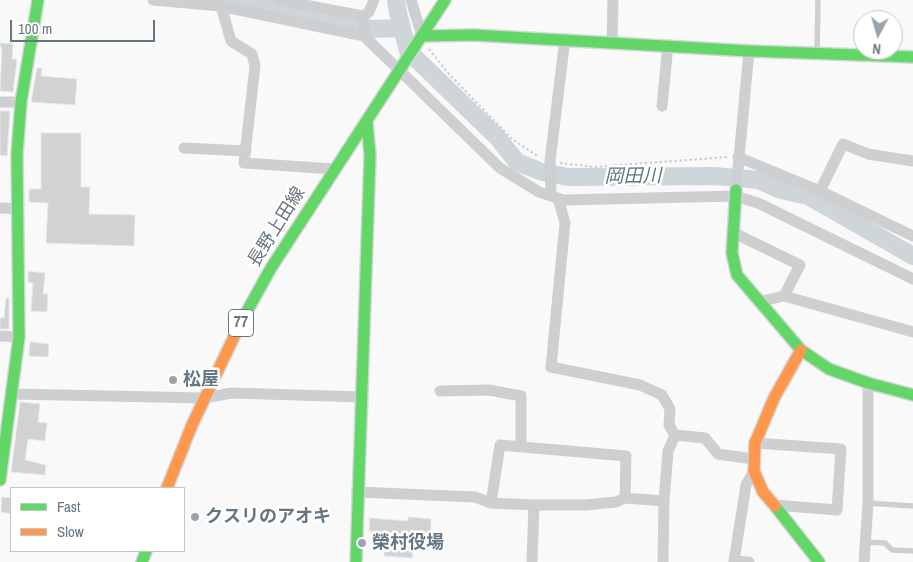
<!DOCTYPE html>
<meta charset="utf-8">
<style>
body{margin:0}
#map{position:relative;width:913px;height:562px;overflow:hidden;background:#f9f9f9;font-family:"Archivo Narrow",sans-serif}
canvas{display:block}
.legend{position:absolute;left:10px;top:487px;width:175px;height:65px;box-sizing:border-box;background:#fff;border:1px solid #c1c8cd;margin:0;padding:6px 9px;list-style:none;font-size:15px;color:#657683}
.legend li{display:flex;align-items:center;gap:10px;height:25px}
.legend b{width:25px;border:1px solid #c1c8cd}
.north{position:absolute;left:853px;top:10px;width:50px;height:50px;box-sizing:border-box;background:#fff;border:1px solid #c1c8cd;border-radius:50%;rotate:186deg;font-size:14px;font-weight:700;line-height:20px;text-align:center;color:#657683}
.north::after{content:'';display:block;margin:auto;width:18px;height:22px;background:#99a4ac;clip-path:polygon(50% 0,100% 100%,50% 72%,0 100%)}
.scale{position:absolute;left:10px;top:20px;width:145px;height:22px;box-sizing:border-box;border:2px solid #657683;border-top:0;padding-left:6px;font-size:15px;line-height:18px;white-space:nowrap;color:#657683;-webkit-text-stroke:4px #fff;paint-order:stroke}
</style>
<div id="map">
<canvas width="913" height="562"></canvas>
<ul class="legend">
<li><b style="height:6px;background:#63d668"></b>Fast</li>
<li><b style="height:6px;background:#ff974d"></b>Slow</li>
</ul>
<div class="north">N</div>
<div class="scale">100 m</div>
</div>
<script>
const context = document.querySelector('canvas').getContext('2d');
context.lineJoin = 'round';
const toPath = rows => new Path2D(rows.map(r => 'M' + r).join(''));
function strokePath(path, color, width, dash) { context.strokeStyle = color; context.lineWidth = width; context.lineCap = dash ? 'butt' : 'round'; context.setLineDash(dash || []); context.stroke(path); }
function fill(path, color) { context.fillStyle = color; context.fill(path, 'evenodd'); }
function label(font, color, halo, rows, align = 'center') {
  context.font = font + ' "Archivo Narrow","Noto Sans JP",sans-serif'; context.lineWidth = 5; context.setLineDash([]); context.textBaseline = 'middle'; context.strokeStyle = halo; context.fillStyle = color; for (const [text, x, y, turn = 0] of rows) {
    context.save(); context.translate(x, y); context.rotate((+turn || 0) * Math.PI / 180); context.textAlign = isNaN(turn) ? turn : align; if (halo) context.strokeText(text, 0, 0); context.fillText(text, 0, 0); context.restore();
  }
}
strokePath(toPath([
 [233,0,307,12,370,29,401,28],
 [396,0,398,13,408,51,497,137,517,162,542,172,568,177,715,176,758,180,781,190,808,196,913,256]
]), '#ced6d9', 18);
const building = toPath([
 [0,43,13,44,12,59,17,59,13,92,0,91,2,52,0,43],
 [37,68,42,68,41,76,77,79,75,105,31,102,37,68],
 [0,111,10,111,7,156,0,155,0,111],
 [41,133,81,133,81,187,90,187,89,214,135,215,134,246,46,243,48,203,29,202,29,189,41,189,41,133],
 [28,271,45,273,43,294,48,294,47,312,31,311,33,283,28,282,28,271],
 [6,298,9,298,9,329,0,329,0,318,4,318,6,298],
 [30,342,49,344,48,357,29,356,30,342],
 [20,402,40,404,38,422,47,423,45,441,28,439,25,460,46,465,45,475,11,472,20,402],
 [2,497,11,498,11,514,1,512,2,497],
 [408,517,431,519,430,549,413,548,412,558,384,556,386,532,369,531,370,518,408,521,408,517]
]);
fill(building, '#d0d2d3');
strokePath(building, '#e8e8e8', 1);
const fast = toPath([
 [422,36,474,35,749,51,913,57],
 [736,190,732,253,737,275,801,350,829,369,868,383,913,395],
 [241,322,271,268,445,0],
 [0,480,19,337,17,154,21,102,38,0],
 [775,506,819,562],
 [142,562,146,551],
 [356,562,370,155,367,122]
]);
const slow = toPath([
 [167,488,192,425,241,322],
 [775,506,763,492,754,471,755,443,774,398,801,350]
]);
strokePath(fast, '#d5d6d7', 14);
strokePath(slow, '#d5d6d7', 14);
strokePath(toPath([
 [429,49,448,73,512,139,539,157],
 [560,163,594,167,727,157],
 [371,537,403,540]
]), '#cbcccd', 2, [2.5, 2.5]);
strokePath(toPath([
 [817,52,818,0],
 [868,503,913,506],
 [865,542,885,543,892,550,913,551]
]), '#cecfd0', 5.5);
strokePath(toPath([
 [153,0,220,6,364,36,500,168,539,192,563,200,735,196,758,203,913,279],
 [279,0,363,16],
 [411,0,422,36],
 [220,2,231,41,252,54,255,66,244,163,334,169],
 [364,36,363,16,369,12,374,0],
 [612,43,613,0],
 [0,102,21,102],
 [662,106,668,45],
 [184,148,246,151],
 [738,157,820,191,913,236],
 [736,190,749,51],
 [820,191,843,144,868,154,913,161],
 [551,195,550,161,565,39],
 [558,198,565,223,551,367,640,385,662,395,670,409,669,425,675,435],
 [0,208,18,209],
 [732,232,800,265,784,296],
 [762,301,784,296,913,332],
 [0,336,19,337],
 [440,391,489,390,521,396,521,446],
 [12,394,204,398,232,393,362,397],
 [675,435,705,438,718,454,753,459],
 [755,443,841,449,837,510,774,505],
 [357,492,475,497,491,503,534,505,585,505,616,502,625,498,664,501,663,562],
 [664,501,668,451,675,435],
 [491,503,500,445,626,456,625,498],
 [532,562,534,505],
 [749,562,734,561,746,485,754,471],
 [864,562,868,503,868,383]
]), '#cecfd0', 11);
strokePath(fast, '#63d668', 11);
strokePath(slow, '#ff974d', 11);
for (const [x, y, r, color] of [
 [173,380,5,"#99a4ac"],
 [195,517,5,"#99a4ac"],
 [362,543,5,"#99a4ac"]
]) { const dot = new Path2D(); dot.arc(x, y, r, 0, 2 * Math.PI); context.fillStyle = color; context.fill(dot); strokePath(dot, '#fff', 2); }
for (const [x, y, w] of [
 [241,323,25]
]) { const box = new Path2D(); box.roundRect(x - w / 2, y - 13.5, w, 27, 4); context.fillStyle = '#fff'; context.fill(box); strokePath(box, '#657683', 1); }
label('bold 16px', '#657683', null, [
 ["77",241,323]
]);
label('18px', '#657683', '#fff', [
 ["長野上田線",277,227,-58]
]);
label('bold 18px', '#657683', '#fff', [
 ["松屋",183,380],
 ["クスリのアオキ",205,517],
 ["榮村役場",372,543]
], 'left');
label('italic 19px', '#60757c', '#fff', [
 ["岡田川",633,177,-1]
]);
</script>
